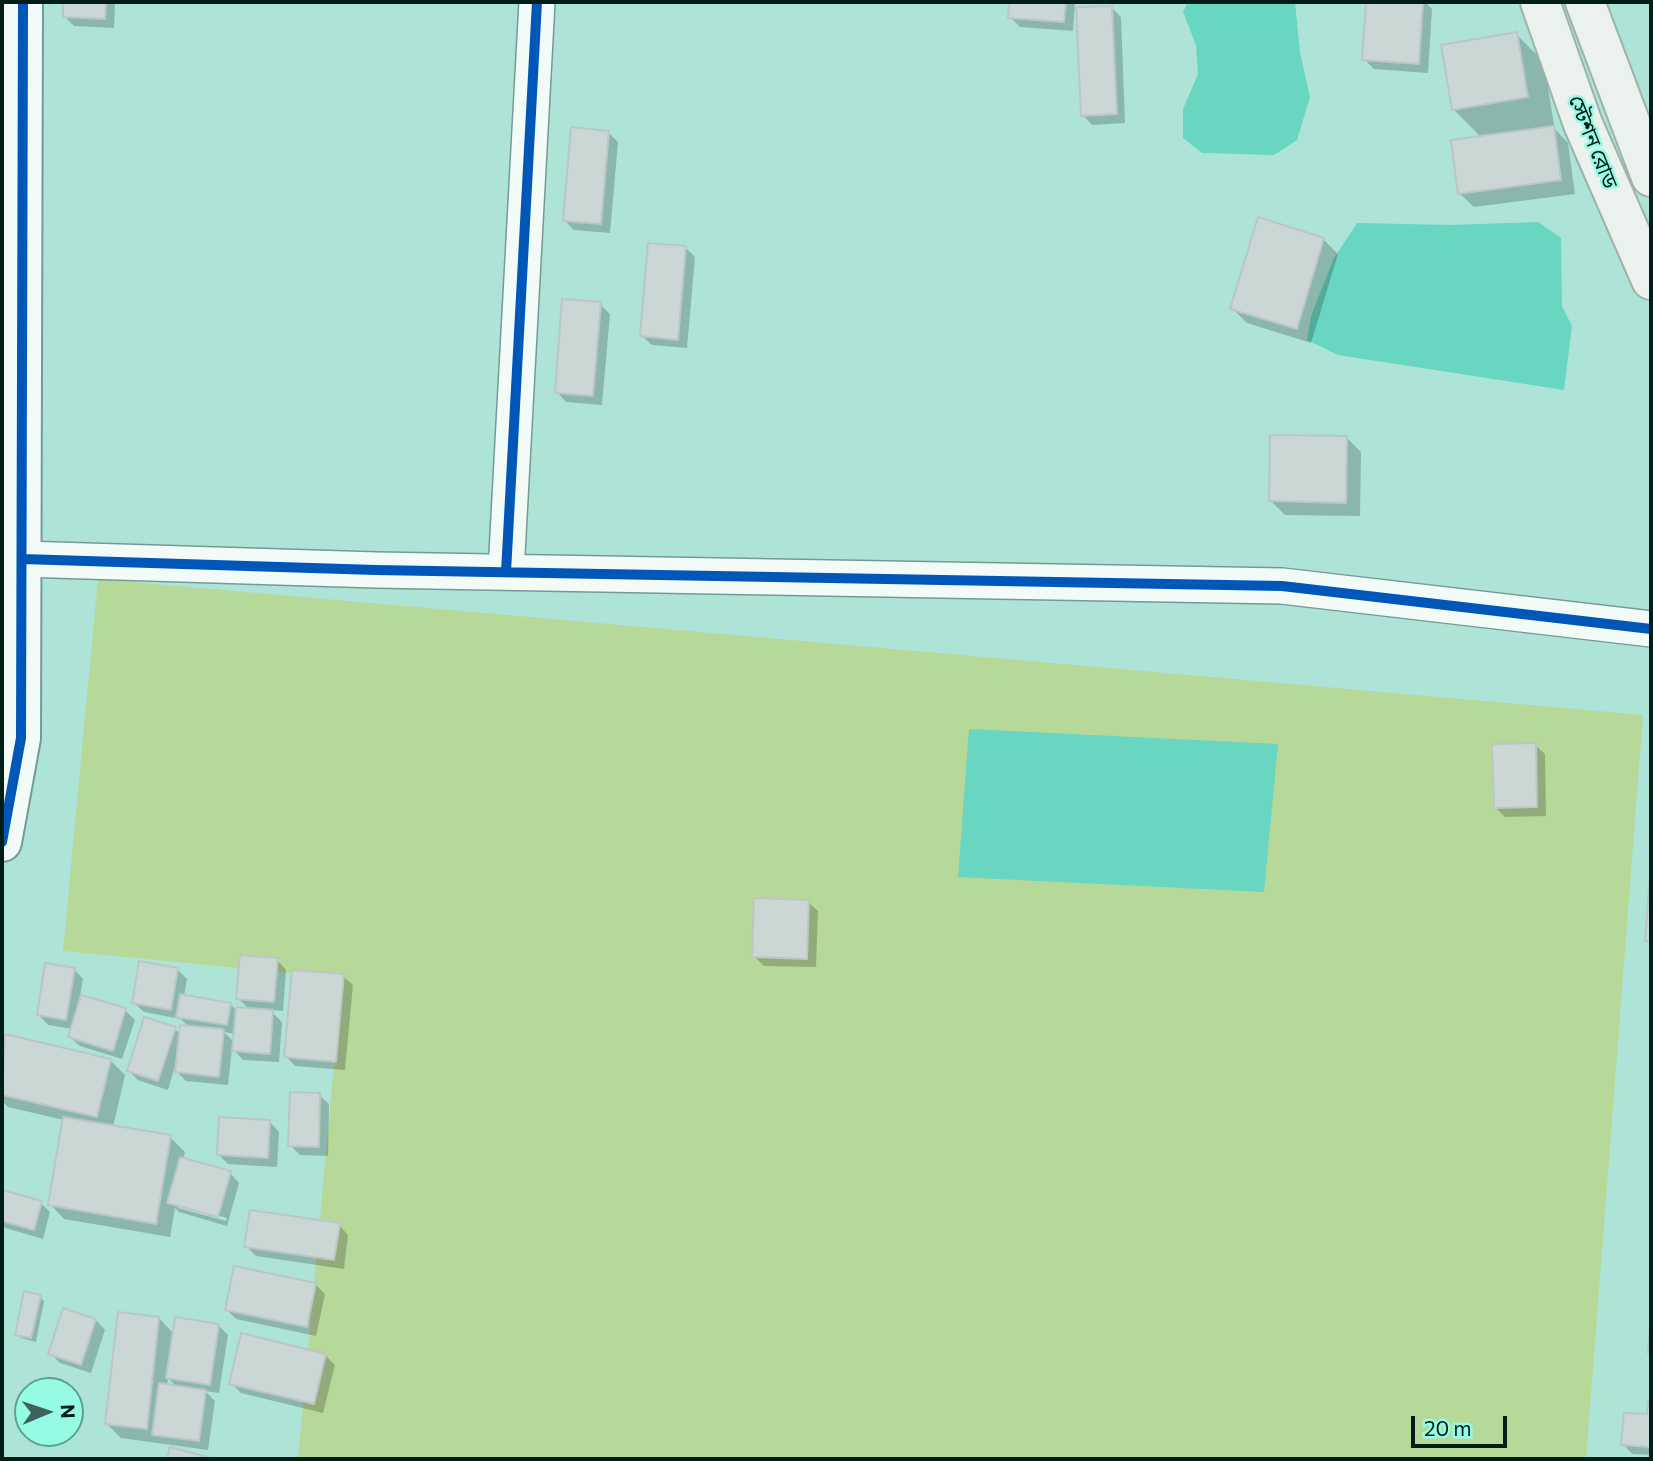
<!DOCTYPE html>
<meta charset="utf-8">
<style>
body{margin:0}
#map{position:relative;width:1653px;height:1461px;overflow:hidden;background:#ade4d7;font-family:Commissioner,sans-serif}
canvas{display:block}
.frame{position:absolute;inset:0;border:4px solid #001d17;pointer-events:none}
.north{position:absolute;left:14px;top:1377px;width:70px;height:70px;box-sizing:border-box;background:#96fbe4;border:2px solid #5aa292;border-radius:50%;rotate:88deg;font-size:19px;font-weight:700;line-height:28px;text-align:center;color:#001d17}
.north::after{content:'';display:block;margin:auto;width:24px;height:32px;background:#3d635a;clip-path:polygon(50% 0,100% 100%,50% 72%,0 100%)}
.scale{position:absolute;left:1411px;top:1416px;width:96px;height:32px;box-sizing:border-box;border:4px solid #001d17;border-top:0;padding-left:9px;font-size:21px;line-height:24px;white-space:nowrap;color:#001d17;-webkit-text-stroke:5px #96fbe4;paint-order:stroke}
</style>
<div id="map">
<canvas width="1653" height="1461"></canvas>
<div class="frame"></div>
<div class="north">N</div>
<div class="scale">20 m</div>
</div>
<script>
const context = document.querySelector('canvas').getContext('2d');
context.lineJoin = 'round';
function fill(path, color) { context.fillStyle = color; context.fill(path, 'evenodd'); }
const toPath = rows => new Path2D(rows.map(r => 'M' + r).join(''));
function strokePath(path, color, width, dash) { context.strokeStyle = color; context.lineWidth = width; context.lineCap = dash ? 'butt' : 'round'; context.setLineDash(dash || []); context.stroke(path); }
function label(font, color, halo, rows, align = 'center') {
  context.font = font + ' Commissioner,"Noto Sans Bengali",sans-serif'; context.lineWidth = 5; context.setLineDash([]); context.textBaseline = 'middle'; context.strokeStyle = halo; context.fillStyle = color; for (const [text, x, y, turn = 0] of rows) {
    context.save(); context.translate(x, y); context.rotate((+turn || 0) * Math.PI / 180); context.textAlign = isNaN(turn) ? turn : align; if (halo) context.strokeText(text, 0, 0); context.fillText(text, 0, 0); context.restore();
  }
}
fill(toPath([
 [98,579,1643,715,1586,1459,298,1459,342,978,63,951]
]), '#b6d898');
fill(toPath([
 [1188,2,1295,2,1300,53,1310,97,1297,140,1274,155,1202,153,1183,138,1183,109,1198,74,1196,45,1183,12],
 [1538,222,1561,238,1562,306,1572,326,1564,390,1338,355,1307,340,1311,316,1334,258,1357,223,1451,225],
 [969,729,1278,744,1264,892,958,877]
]), '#68d6c0');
fill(toPath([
 [2,2,16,2,16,23,2,23],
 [65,2,115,2,114,28,74,26,65,17],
 [1011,2,1075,2,1073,31,1020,27,1010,17],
 [1368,2,1425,2,1432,9,1428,73,1374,69,1364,59],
 [1111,7,1121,17,1125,123,1092,125,1083,115],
 [1516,34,1544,62,1554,125,1551,125,1568,143,1575,194,1474,207,1459,193,1481,137,1453,109],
 [2,81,4,84,2,106],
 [608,132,618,142,610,233,574,230,565,221],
 [1323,239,1338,254,1311,343,1247,323,1232,308],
 [685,247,695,257,687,348,652,345,642,336],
 [2,304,3,345,2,345],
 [600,304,610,314,602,405,566,402,557,392],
 [1347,438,1361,452,1360,516,1285,515,1271,501],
 [1535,745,1545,754,1546,816,1505,817,1496,808],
 [808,902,818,911,816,967,764,966,754,956],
 [277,960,286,970,283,1011,270,1010,282,1022,279,1062,243,1060,232,1048,228,1085,186,1081,174,1069,168,1090,138,1080,129,1071,175,1029,181,1035,190,1028,181,1019,144,1012,134,1003,177,969,187,979,184,996,230,1004,237,1011,250,1010,238,998],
 [224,1032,235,1034,234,1042],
 [74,969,83,979,80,996,125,1010,135,1020,122,1059,80,1046,70,1037,73,1029,48,1025,39,1015],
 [343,976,353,985,345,1070,295,1066,286,1056],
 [6,1036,110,1060,125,1075,113,1127,170,1137,185,1152,183,1160,230,1173,239,1183,227,1226,179,1212,175,1208,170,1237,64,1219,50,1204,64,1120,8,1107,2,1101,2,1056],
 [178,1204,227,1218,226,1221,178,1208],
 [319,1095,329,1104,328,1156,300,1155,290,1145],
 [270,1122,279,1132,277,1167,228,1164,218,1154],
 [2,1191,41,1203,50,1212,43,1239,2,1227],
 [339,1225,348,1235,344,1269,256,1256,246,1246],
 [315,1284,325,1294,316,1336,236,1319,227,1310],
 [40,1297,44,1301,36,1342,21,1338,17,1334],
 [64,1310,96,1320,105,1330,91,1373,60,1363,50,1353],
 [159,1318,174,1334,218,1325,228,1335,219,1393,205,1391,215,1401,208,1450,121,1438,107,1424],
 [168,1378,178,1388,167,1386],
 [325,1355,335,1365,323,1413,241,1393,231,1383],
 [1650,1403,1651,1403,1651,1459,1651,1455,1632,1454,1623,1444,1649,1416]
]), '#0003');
const building = toPath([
 [63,2,106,2,105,19,63,17,63,2],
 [1009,2,1066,2,1064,22,1008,18,1009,2],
 [1366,2,1423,2,1419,64,1362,60,1366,2],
 [1112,6,1117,114,1081,116,1076,7,1112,6],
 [1517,32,1528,97,1452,110,1441,45,1517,32],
 [1554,126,1561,180,1458,194,1451,140,1554,126],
 [571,127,609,131,601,224,563,221,571,127],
 [1258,217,1324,238,1297,329,1230,309,1258,217],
 [648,243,686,246,678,340,640,336,648,243],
 [562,299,601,302,593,396,555,393,562,299],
 [1270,435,1347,436,1346,503,1269,501,1270,435],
 [1536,743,1537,807,1494,808,1492,744,1536,743],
 [1651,862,1651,941,1645,941,1651,862],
 [754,898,809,900,807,959,752,957,754,898],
 [240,955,278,958,274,1002,236,999,240,955],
 [139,961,178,968,171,1010,132,1003,139,961],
 [45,963,75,968,66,1020,37,1015,45,963],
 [292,970,344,974,336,1062,284,1057,292,970],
 [180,994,231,1003,227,1025,176,1017,180,994],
 [81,995,126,1008,113,1051,68,1037,81,995],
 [236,1007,273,1010,270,1054,232,1051,236,1007],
 [144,1017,176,1027,158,1081,127,1071,144,1017],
 [180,1025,224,1029,219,1077,175,1072,180,1025],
 [5,1034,111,1059,97,1117,2,1095,5,1034],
 [290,1092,320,1093,319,1147,288,1146,290,1092],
 [63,1117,171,1135,156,1224,48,1205,63,1117],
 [219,1117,270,1120,268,1158,217,1155,219,1117],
 [180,1157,231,1171,218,1217,167,1203,180,1157],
 [2,1190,42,1201,34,1230,2,1221,2,1190],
 [250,1210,340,1223,334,1260,244,1247,250,1210],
 [234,1266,316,1283,307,1327,225,1310,234,1266],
 [24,1291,41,1295,31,1338,15,1335,24,1291],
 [63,1308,96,1319,81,1365,48,1354,63,1308],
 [118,1312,159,1317,147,1429,105,1424,118,1312],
 [1651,1313,1651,1353,1648,1353,1651,1313],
 [175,1317,219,1324,210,1385,166,1378,175,1317],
 [241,1333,326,1354,314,1404,229,1384,241,1333],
 [159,1383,206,1390,199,1441,152,1435,159,1383],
 [1648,1401,1651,1402,1651,1459,1650,1447,1621,1445,1624,1413,1647,1414,1648,1401],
 [170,1447,215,1459,167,1459,170,1447]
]);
fill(building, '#cbd7d5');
strokePath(building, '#bcc6c5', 2);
const minor = toPath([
 [22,559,376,570,1282,586,1651,629],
 [506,572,537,2]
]);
const tertiary = toPath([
 [2,842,21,738,23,2]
]);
const primary = toPath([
 [1540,2,1583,124,1651,280],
 [1585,2,1651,177]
]);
strokePath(minor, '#749b93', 38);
strokePath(tertiary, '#749b93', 42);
strokePath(primary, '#9eb3a9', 42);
strokePath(minor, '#f3fbf9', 35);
strokePath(tertiary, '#f3fbf9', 38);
strokePath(primary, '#ebf1ec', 38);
strokePath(toPath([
 [22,559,376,570,1282,586,1651,629],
 [506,572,537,2],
 [2,842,21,738,23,2]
]), '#0057b8', 10);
label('21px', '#001d17', '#96fbe4', [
 ["স্টেশন রোড",1593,142,68]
]);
</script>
